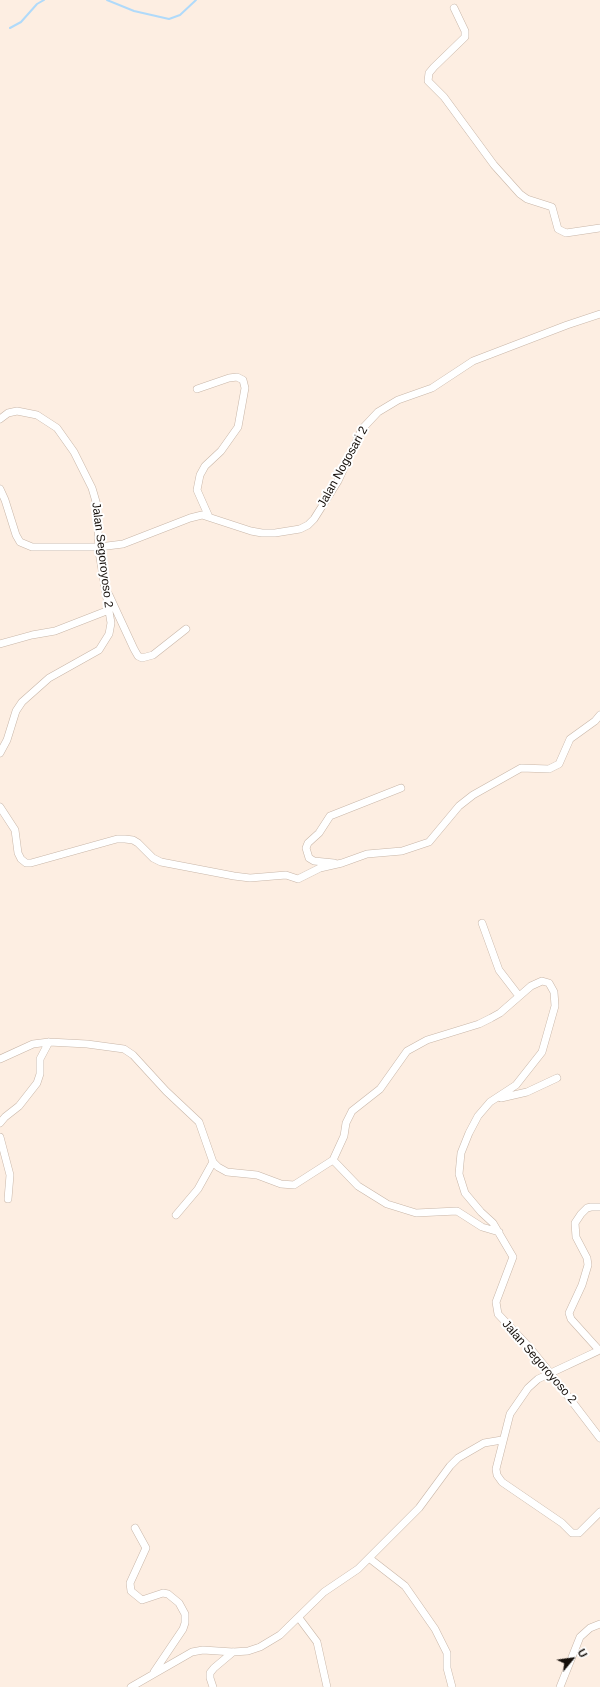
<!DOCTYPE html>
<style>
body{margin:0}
#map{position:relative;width:600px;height:1687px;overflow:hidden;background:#fdeee2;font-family:Arial,sans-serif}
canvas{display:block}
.north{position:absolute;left:552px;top:1639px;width:40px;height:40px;-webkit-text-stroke:3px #fff;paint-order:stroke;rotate:61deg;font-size:11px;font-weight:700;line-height:16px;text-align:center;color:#150f0a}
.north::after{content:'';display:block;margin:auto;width:14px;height:18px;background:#150f0a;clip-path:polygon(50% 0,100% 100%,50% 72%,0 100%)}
</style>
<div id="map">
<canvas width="600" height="1687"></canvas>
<div class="north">U</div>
</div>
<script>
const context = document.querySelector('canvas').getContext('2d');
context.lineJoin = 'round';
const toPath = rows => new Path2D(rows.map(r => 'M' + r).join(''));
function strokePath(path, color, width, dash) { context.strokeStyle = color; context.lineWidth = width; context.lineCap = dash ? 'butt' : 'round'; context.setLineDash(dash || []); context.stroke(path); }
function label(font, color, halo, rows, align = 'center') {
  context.font = font + ' Arial,sans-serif'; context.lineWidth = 4; context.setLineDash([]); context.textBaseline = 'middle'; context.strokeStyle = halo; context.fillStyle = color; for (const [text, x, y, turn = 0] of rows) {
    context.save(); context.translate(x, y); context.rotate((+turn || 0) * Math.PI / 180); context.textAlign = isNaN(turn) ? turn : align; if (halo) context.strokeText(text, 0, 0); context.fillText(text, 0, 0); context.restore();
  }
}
strokePath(toPath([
 [107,0,134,11,169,19,180,15,196,0],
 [10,28,21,22,37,4,44,0]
]), '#b0dafa', 2);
const street = toPath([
 [454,8,465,31,465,37,434,67,429,73,428,81,444,97,494,165,520,194,527,199,552,207,558,229,566,233,600,228],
 [197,389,229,378,237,377,243,380,245,388,238,427,221,451,205,466,200,475,197,490,209,517],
 [0,419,8,413,17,411,37,415,57,428,74,452,92,488,97,505,99,552,111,623,109,634,99,650,49,678,22,702,16,711,7,740,0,753],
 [0,489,5,500,16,535,20,542,32,547,99,547,123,544,190,518,202,515,251,531,262,533,275,533,300,529,308,525,314,519,338,481,362,429,378,412,398,400,432,388,473,361,567,325,600,314],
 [109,595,134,649,138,656,142,658,153,655,186,629],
 [0,644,32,635,55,631,109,610],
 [0,807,15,830,18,853,21,859,26,863,31,863,117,839,125,839,133,840,138,843,153,858,161,862,234,876,250,878,286,875,298,879,320,868,342,863,367,854,402,851,429,842,459,806,473,795,521,768,549,769,559,764,570,739,595,721,600,715],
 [334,863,314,861,309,858,306,848,308,843,319,833,330,816,401,788],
 [482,923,499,970,519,996],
 [0,1059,33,1044,49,1042,87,1044,124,1049,133,1055,166,1091,199,1122,213,1162,218,1167,227,1172,257,1175,281,1184,294,1185,333,1160,344,1136,346,1123,352,1111,380,1089,407,1051,427,1040,479,1024,491,1018,500,1013,531,986,542,981,549,983,554,992,555,1006,542,1052,516,1085,490,1102,478,1116,469,1133,461,1153,459,1174,465,1193,481,1212,493,1223,513,1257,496,1302,498,1314,530,1348,551,1374,600,1438],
 [501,1098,527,1092,557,1078],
 [0,1123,5,1117,19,1106,37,1083,40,1074,40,1059,49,1042],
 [0,1137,10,1175,8,1199],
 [333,1160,358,1186,387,1204,416,1213,457,1211,482,1227,499,1232],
 [176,1215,198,1189,213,1162],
 [599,1350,571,1319,569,1313,582,1285,588,1265,587,1258,576,1237,575,1223,581,1214,587,1208,591,1207,600,1207],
 [600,1350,538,1379,528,1388,510,1414,496,1469,497,1475,502,1482,562,1523,572,1533,579,1533,600,1512],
 [135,1528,146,1548,130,1583,131,1591,142,1600,163,1593,168,1594,179,1603,185,1614,185,1623,183,1629,154,1672],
 [369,1558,405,1586,435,1629,447,1653,447,1668,452,1687],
 [299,1618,317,1642,327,1687],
 [131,1687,192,1652,203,1650,233,1652,248,1651,260,1647,280,1635,324,1592,358,1569,419,1508,450,1466,458,1458,484,1443,502,1440],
 [213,1687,210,1678,210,1673,214,1668,233,1652],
 [560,1687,580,1637,590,1628,600,1624]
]);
strokePath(street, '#c8b6a8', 8);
strokePath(street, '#fff', 7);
label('12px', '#150f0a', '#fff', [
 ["Jalan Nogosari 2",343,467,-61],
 ["Jalan Segoroyoso 2",102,555,83],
 ["Jalan Segoroyoso 2",539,1362,49]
]);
</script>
